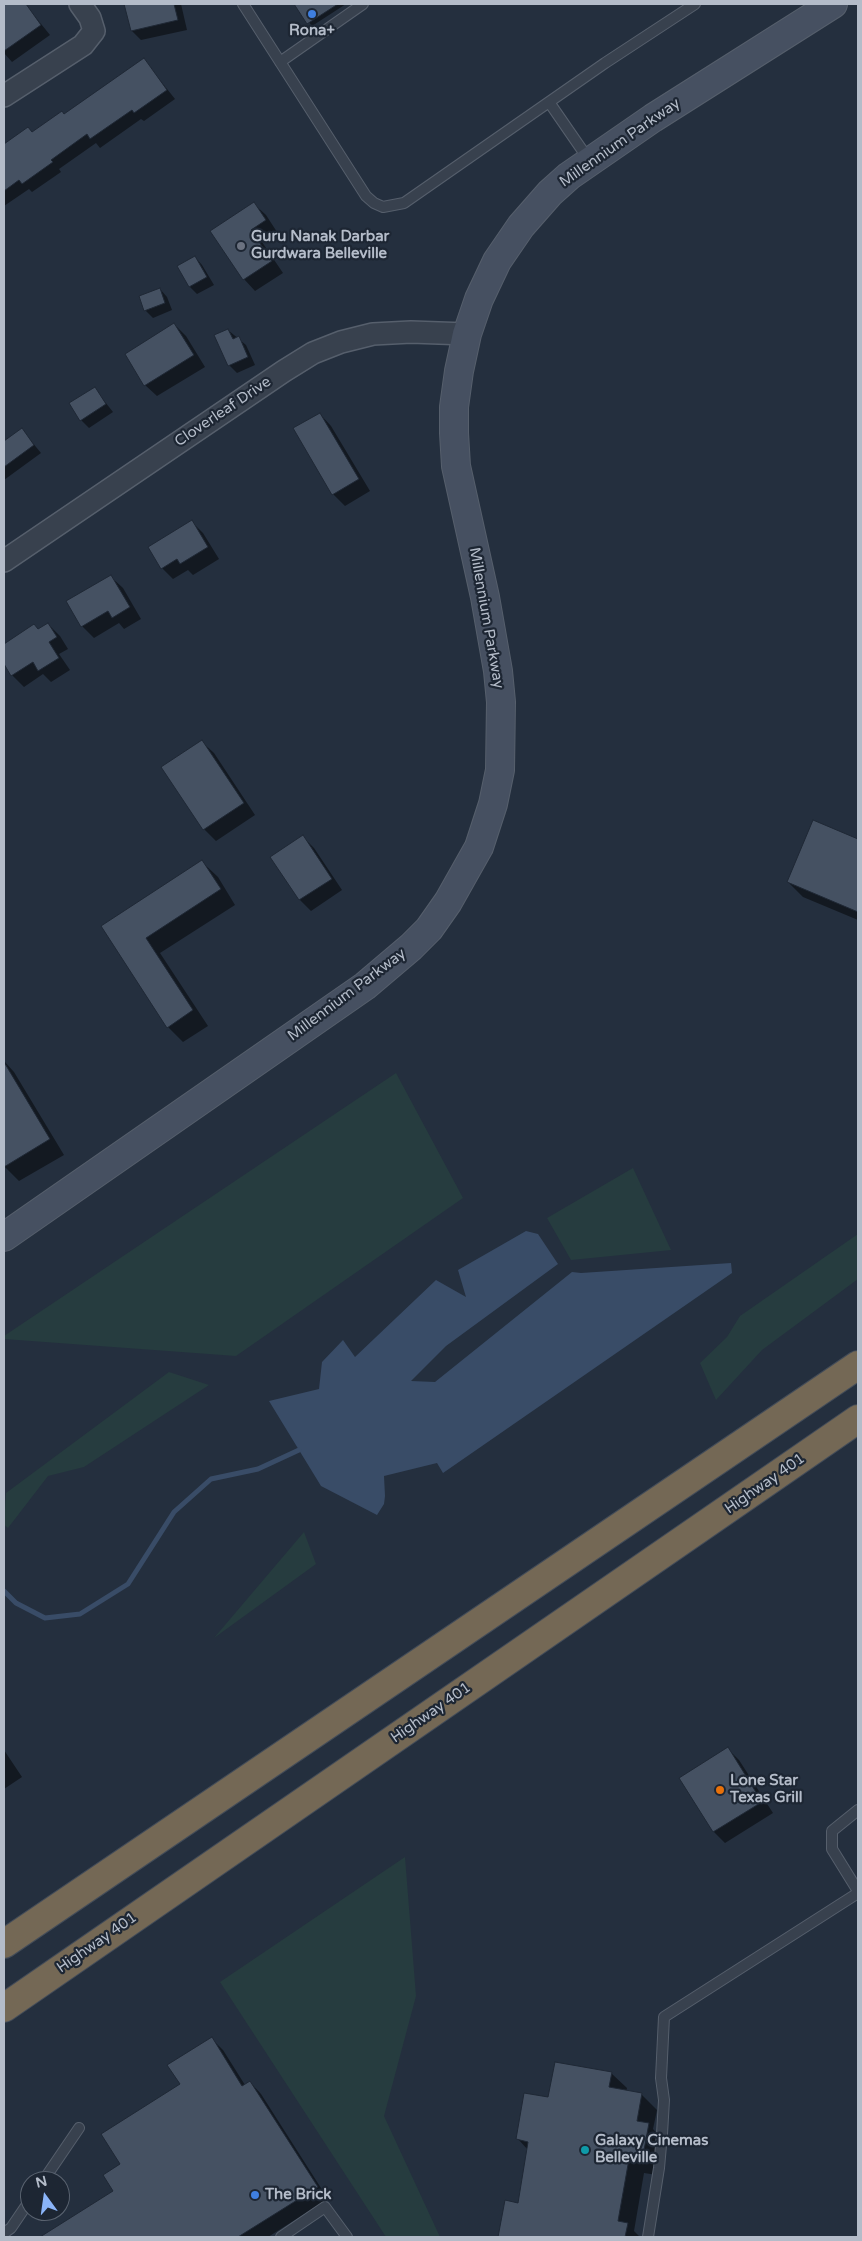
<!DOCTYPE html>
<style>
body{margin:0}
#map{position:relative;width:862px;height:2241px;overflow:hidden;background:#242f3e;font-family:"Varela Round",sans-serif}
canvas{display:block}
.frame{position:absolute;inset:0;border:5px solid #b4bcc9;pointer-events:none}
.north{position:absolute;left:20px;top:2171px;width:50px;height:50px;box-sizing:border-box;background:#1d2633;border:1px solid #59626f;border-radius:50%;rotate:346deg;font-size:14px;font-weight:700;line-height:20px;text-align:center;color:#b4bcc9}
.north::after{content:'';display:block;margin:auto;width:18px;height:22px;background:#8ab4f8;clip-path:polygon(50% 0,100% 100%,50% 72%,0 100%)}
</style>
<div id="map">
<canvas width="862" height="2241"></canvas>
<div class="frame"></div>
<div class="north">N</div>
</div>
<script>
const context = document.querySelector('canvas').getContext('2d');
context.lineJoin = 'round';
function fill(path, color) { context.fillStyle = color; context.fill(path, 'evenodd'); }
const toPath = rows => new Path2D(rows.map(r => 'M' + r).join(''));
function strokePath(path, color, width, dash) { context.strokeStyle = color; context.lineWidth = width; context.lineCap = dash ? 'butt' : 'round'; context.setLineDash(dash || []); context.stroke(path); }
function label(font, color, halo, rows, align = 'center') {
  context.font = font + ' "Varela Round",sans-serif'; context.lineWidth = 4.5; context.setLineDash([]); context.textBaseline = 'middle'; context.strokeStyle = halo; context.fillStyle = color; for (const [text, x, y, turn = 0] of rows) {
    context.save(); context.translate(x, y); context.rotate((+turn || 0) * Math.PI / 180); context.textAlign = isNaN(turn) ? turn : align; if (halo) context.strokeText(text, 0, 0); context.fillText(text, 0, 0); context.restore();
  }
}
fill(toPath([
 [396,1073,463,1198,236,1356,4,1339,4,1336],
 [633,1168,671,1250,571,1260,547,1218],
 [858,1234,858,1279,762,1350,716,1400,700,1363,727,1337,740,1316],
 [169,1372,209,1385,84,1467,48,1476,8,1528,4,1525,6,1493],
 [304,1532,316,1564,214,1638],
 [405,1857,416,1996,384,2116,440,2237,386,2237,220,1982]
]), '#263c3f');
fill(toPath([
 [526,1231,538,1234,558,1264,446,1346,411,1381,435,1382,572,1272,581,1273,731,1263,732,1273,443,1473,437,1463,384,1476,385,1496,384,1504,377,1515,321,1486,269,1401,319,1389,322,1362,343,1340,355,1357,436,1280,466,1297,458,1270]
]), '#394c67');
fill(toPath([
 [4,4,25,4,50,35,12,62,4,53],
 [124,4,181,4,187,30,141,40,132,31],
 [295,4,346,4,312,26],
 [144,60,175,99,144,121,141,119,100,148,96,143,59,169,61,172,32,192,29,189,4,206,4,146,28,129,32,133,64,115],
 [254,204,266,215,277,232,262,242,283,273,255,291,244,279,212,231],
 [195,257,202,265,214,285,197,294,190,287,178,266],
 [160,289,167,297,172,310,153,318,145,310],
 [174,324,186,336,205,367,157,396,145,385],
 [228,330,246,345,255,365,237,373,229,365],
 [94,388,113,412,89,428,81,420],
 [320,414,331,426,370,491,345,506,333,494],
 [22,430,41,453,4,480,4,442],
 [192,522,203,533,219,559,193,575,188,570,173,579,162,568],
 [111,577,123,588,141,619,124,629,119,623,94,638,82,626],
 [48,624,60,636,68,649,59,654,70,670,51,682,43,674,24,687,12,675,4,662,4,645,34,626,39,630],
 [202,742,214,753,255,815,216,841,204,829,163,768],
 [814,822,858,840,858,920,803,897,788,882],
 [303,837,314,848,342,890,311,911,300,900,272,857],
 [202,862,218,877,235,905,160,953,208,1026,183,1042,168,1027,103,927],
 [4,1061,14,1072,64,1155,19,1181,4,1166],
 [728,1749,739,1760,773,1813,725,1843,714,1832,680,1779],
 [4,1750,22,1777,4,1789],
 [212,2039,223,2050,245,2085,250,2082,261,2094,328,2199,268,2237,43,2237,115,2191,122,2164,181,2085],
 [611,2073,627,2088,626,2092,641,2094,657,2110,653,2129,663,2140,657,2175,644,2173,634,2231,640,2237,500,2237,506,2202,519,2204,528,2150,518,2139,549,2099]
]), '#0007');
strokePath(toPath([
 [4,1591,16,1603,45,1618,80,1614,128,1584,174,1512,211,1479,258,1469,299,1450]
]), '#394c67', 5);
const building = toPath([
 [4,4,26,4,41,25,4,51,4,4],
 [124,4,174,4,178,20,131,31,124,4],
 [294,4,338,4,307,24,294,4],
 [144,58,167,90,134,113,132,110,90,139,87,134,51,160,53,162,22,184,19,180,4,191,4,144,28,127,32,132,62,111,64,114,144,58],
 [254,202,266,220,251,230,272,261,243,280,210,231,254,202],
 [195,256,207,277,189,287,177,266,195,256],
 [160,288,165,303,144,311,139,296,160,288],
 [174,323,194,355,144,386,125,354,174,323],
 [228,329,233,339,239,336,248,357,228,366,214,335,228,329],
 [95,387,106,404,80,421,69,403,95,387],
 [320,413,359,479,332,495,293,428,320,413],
 [22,428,34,445,4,467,4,441,22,428],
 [192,520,208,547,180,564,177,559,161,569,148,547,192,520],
 [111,575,130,607,112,618,108,611,81,627,66,601,111,575],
 [48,623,57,637,49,642,59,658,38,671,33,662,11,676,4,664,4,644,34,624,38,629,48,623],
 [202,740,244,803,203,830,161,767,202,740],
 [813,820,858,839,858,912,787,882,813,820],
 [303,835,332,879,299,900,270,857,303,835],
 [202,860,221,889,146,938,193,1010,167,1028,101,926,202,860],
 [4,1062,50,1139,4,1167,4,1062],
 [728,1747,762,1802,713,1832,679,1778,728,1747],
 [212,2037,242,2086,250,2081,318,2187,238,2237,40,2237,113,2191,103,2175,120,2164,101,2134,180,2084,167,2065,212,2037],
 [555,2062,612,2072,609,2087,642,2093,637,2121,649,2123,642,2161,629,2159,618,2221,628,2223,625,2237,498,2237,505,2200,518,2203,528,2142,516,2139,524,2093,548,2097,555,2062]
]);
fill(building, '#455162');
strokePath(building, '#1f2835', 1);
const lane = toPath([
 [243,4,366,196,374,203,383,207,404,203,605,63,695,4],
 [280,62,363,4],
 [549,102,589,160],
 [858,1810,832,1831,832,1849,858,1891],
 [43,2181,79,2128],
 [4,2233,11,2228,30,2200],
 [281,2237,325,2207,347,2237],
 [648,2237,659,2168,662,2134,664,2100,661,2078,664,2017,858,1893]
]);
const street = toPath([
 [4,96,83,45,94,31,90,18,80,4],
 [4,561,284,371,313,353,341,342,373,334,411,332,467,334]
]);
const secondary = toPath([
 [4,1237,365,986,411,947,429,929,448,902,479,847,493,804,500,770,501,702,498,671,485,597,456,466,454,433,454,407,459,371,467,334,479,299,497,261,521,226,550,193,569,176,653,118,833,4]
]);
const highway = toPath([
 [4,1944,858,1365],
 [4,2008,858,1419]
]);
strokePath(lane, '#565f6c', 12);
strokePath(street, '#565f6c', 24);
strokePath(secondary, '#565f6c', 30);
strokePath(highway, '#434c59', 30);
strokePath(lane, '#38414e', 10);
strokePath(street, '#38414e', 21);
strokePath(secondary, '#465061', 28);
strokePath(highway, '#746855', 28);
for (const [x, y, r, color] of [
 [312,14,5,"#3f7fe0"],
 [241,246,5,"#6b7280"],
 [720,1790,5,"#e8710a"],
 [585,2150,5,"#0f9aa8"],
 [255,2195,5,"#3f7fe0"]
]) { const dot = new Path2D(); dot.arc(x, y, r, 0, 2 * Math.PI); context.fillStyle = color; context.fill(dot); strokePath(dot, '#1d2633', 2); }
label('bold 15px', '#b4bcc9', '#1d2633', [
 ["Rona+",312,31,"center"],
 ["Guru Nanak Darbar",251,237],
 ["Gurdwara Belleville",251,254],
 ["Lone Star",730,1781],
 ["Texas Grill",730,1798],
 ["Galaxy Cinemas",595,2141],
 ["Belleville",595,2158],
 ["The Brick",265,2195]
], 'left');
label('15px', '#b4bcc9', '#1d2633', [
 ["Millennium Parkway",620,143,-35],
 ["Cloverleaf Drive",223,412,-34],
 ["Millennium Parkway",486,618,80],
 ["Millennium Parkway",347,995,-37],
 ["Highway 401",765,1484,-35],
 ["Highway 401",431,1713,-35],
 ["Highway 401",97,1943,-35]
]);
</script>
